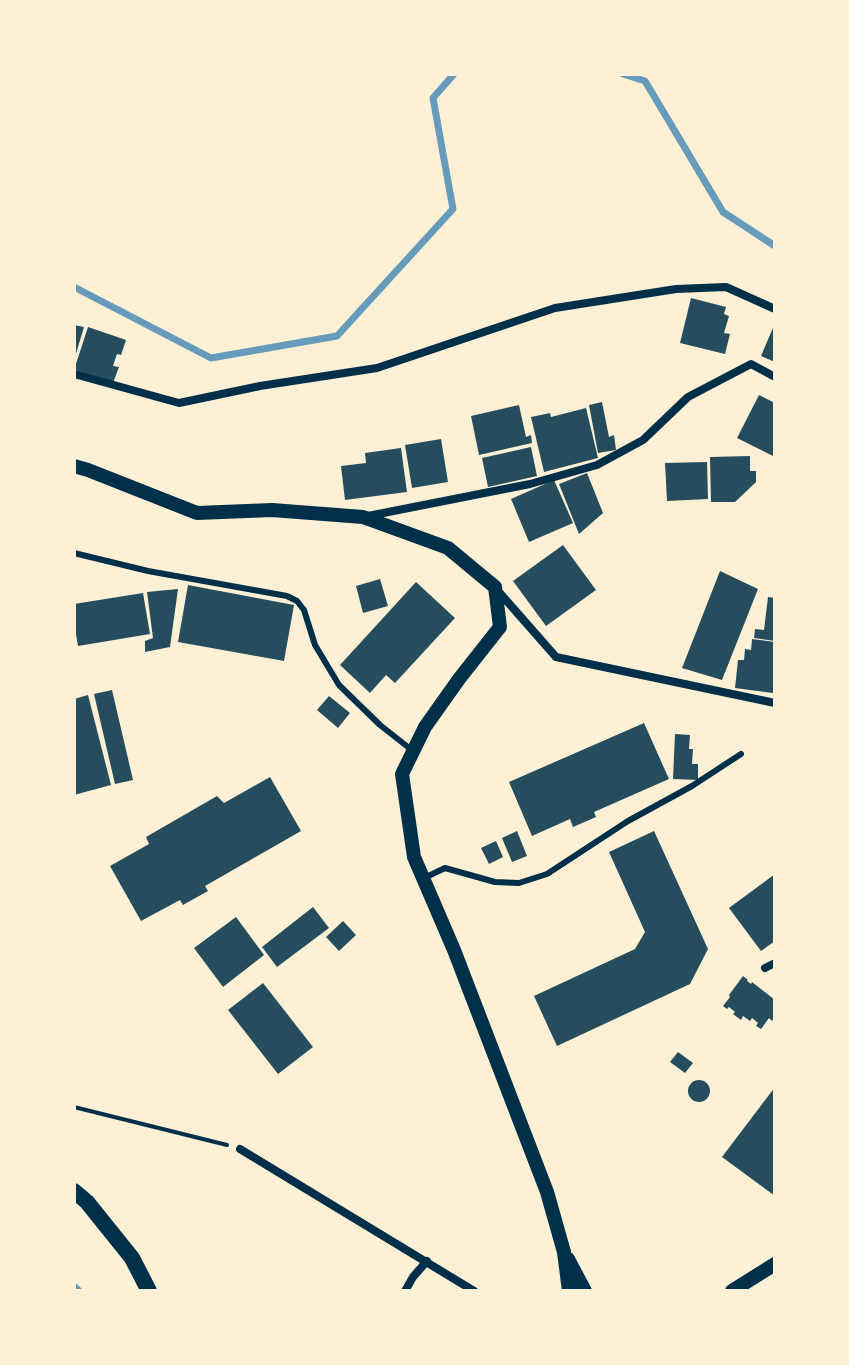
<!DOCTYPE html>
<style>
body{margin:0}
#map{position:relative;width:849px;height:1365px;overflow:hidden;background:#fdf0d5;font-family:"Exo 2",sans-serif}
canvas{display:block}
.frame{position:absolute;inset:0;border:76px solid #fdf0d5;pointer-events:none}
</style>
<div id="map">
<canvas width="849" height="1365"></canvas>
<div class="frame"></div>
</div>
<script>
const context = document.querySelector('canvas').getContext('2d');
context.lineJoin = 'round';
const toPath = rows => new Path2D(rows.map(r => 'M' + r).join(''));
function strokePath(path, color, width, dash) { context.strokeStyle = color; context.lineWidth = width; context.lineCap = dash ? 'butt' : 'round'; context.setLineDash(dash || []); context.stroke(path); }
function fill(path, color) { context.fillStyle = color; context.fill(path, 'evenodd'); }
strokePath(toPath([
 [623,74,645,81,723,212,775,246],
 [74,287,211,358,337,336,453,209,433,98,454,74],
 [74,1286,79,1291]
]), '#669bbc', 7);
fill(toPath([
 [691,298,726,307,724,314,729,316,724,333,730,334,725,354,680,343],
 [775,323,775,362,761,356],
 [74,325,84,327,75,357,74,356],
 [88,327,126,340,121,355,117,354,113,366,119,367,113,383,74,370],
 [759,395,775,403,775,457,737,438],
 [602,402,609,437,614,435,616,450,598,453,589,405],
 [519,405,526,437,531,435,532,443,479,455,471,416],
 [586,408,598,458,544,472,531,417,550,413,551,417],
 [441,439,448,482,412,488,405,445],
 [531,447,537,476,488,487,482,458],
 [401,448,407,492,345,500,341,466,366,463,365,453],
 [750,456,750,471,756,471,756,482,735,502,711,502,710,457],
 [707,462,708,499,667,501,665,463],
 [587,473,603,513,579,534,559,484],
 [554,480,573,523,529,542,511,499],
 [563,545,596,590,546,626,513,581],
 [720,571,758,589,722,680,682,668],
 [380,579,388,606,363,613,356,586],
 [416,582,455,618,395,683,386,675,370,693,340,665],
 [188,585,294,605,284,661,178,642],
 [178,589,170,647,145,652,145,641,153,638,147,592],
 [143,593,150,634,78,646,74,623,74,604],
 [768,597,775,598,775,641,754,638,755,629,764,630],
 [752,639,775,642,775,689,773,689,773,693,735,688,738,660,744,660,745,649,751,650],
 [112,690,133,780,115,784,94,694],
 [88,695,111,785,74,795,74,699],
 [329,696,350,713,338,728,317,710],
 [644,723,669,779,594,812,596,817,573,827,570,819,532,836,509,782],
 [675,734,690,735,689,749,693,749,692,764,698,764,698,780,673,779],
 [270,777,301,831,205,886,208,891,183,905,180,900,141,921,110,866,149,844,146,837,217,796,224,803],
 [517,831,527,856,512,862,502,838],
 [654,831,708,949,690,984,557,1046,534,996,635,949,645,932,609,852],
 [496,841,503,857,489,864,481,848],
 [775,874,775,941,761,951,729,908],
 [313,907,329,928,277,967,262,947],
 [236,917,264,955,223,987,194,948],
 [343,921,356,935,339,951,326,937],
 [743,976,748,980,747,981,751,984,752,982,775,1000,775,1017,772,1021,769,1018,761,1029,756,1026,758,1023,752,1018,750,1021,743,1016,741,1020,733,1014,735,1012,729,1007,727,1009,723,1006,730,997,729,995],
 [263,983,313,1047,278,1074,228,1010],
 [678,1052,693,1063,685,1073,670,1062],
 '688 1091a11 11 0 1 1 22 0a11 11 0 1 1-22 0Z',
 [775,1087,775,1196,722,1157]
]), '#264d5e');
strokePath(toPath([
 [74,1107,227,1145]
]), '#003049', 4);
strokePath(toPath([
 [74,553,148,571,287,596,297,601,304,610,315,645,339,685,380,725,413,751],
 [424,878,445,868,495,882,519,883,547,874,628,821,692,786,741,754]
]), '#003049', 6);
strokePath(toPath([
 [74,374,179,403,260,386,377,368,555,308,676,289,726,287,775,309],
 [368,516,530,484,597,465,643,440,688,397,751,364,775,377],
 [498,591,556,657,775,703],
 [765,968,775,963],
 [240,1149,474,1291],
 [405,1291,413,1277,427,1261]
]), '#003049', 8);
strokePath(toPath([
 [74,466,88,470,197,513,272,510,363,517,448,548,495,587,500,627,459,679,425,727,402,774,414,857,454,950,547,1192,564,1252,569,1291],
 [568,1259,585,1291],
 [732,1291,775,1264]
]), '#003049', 14);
strokePath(toPath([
 [74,1191,87,1202,132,1258,149,1291]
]), '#003049', 16);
</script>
